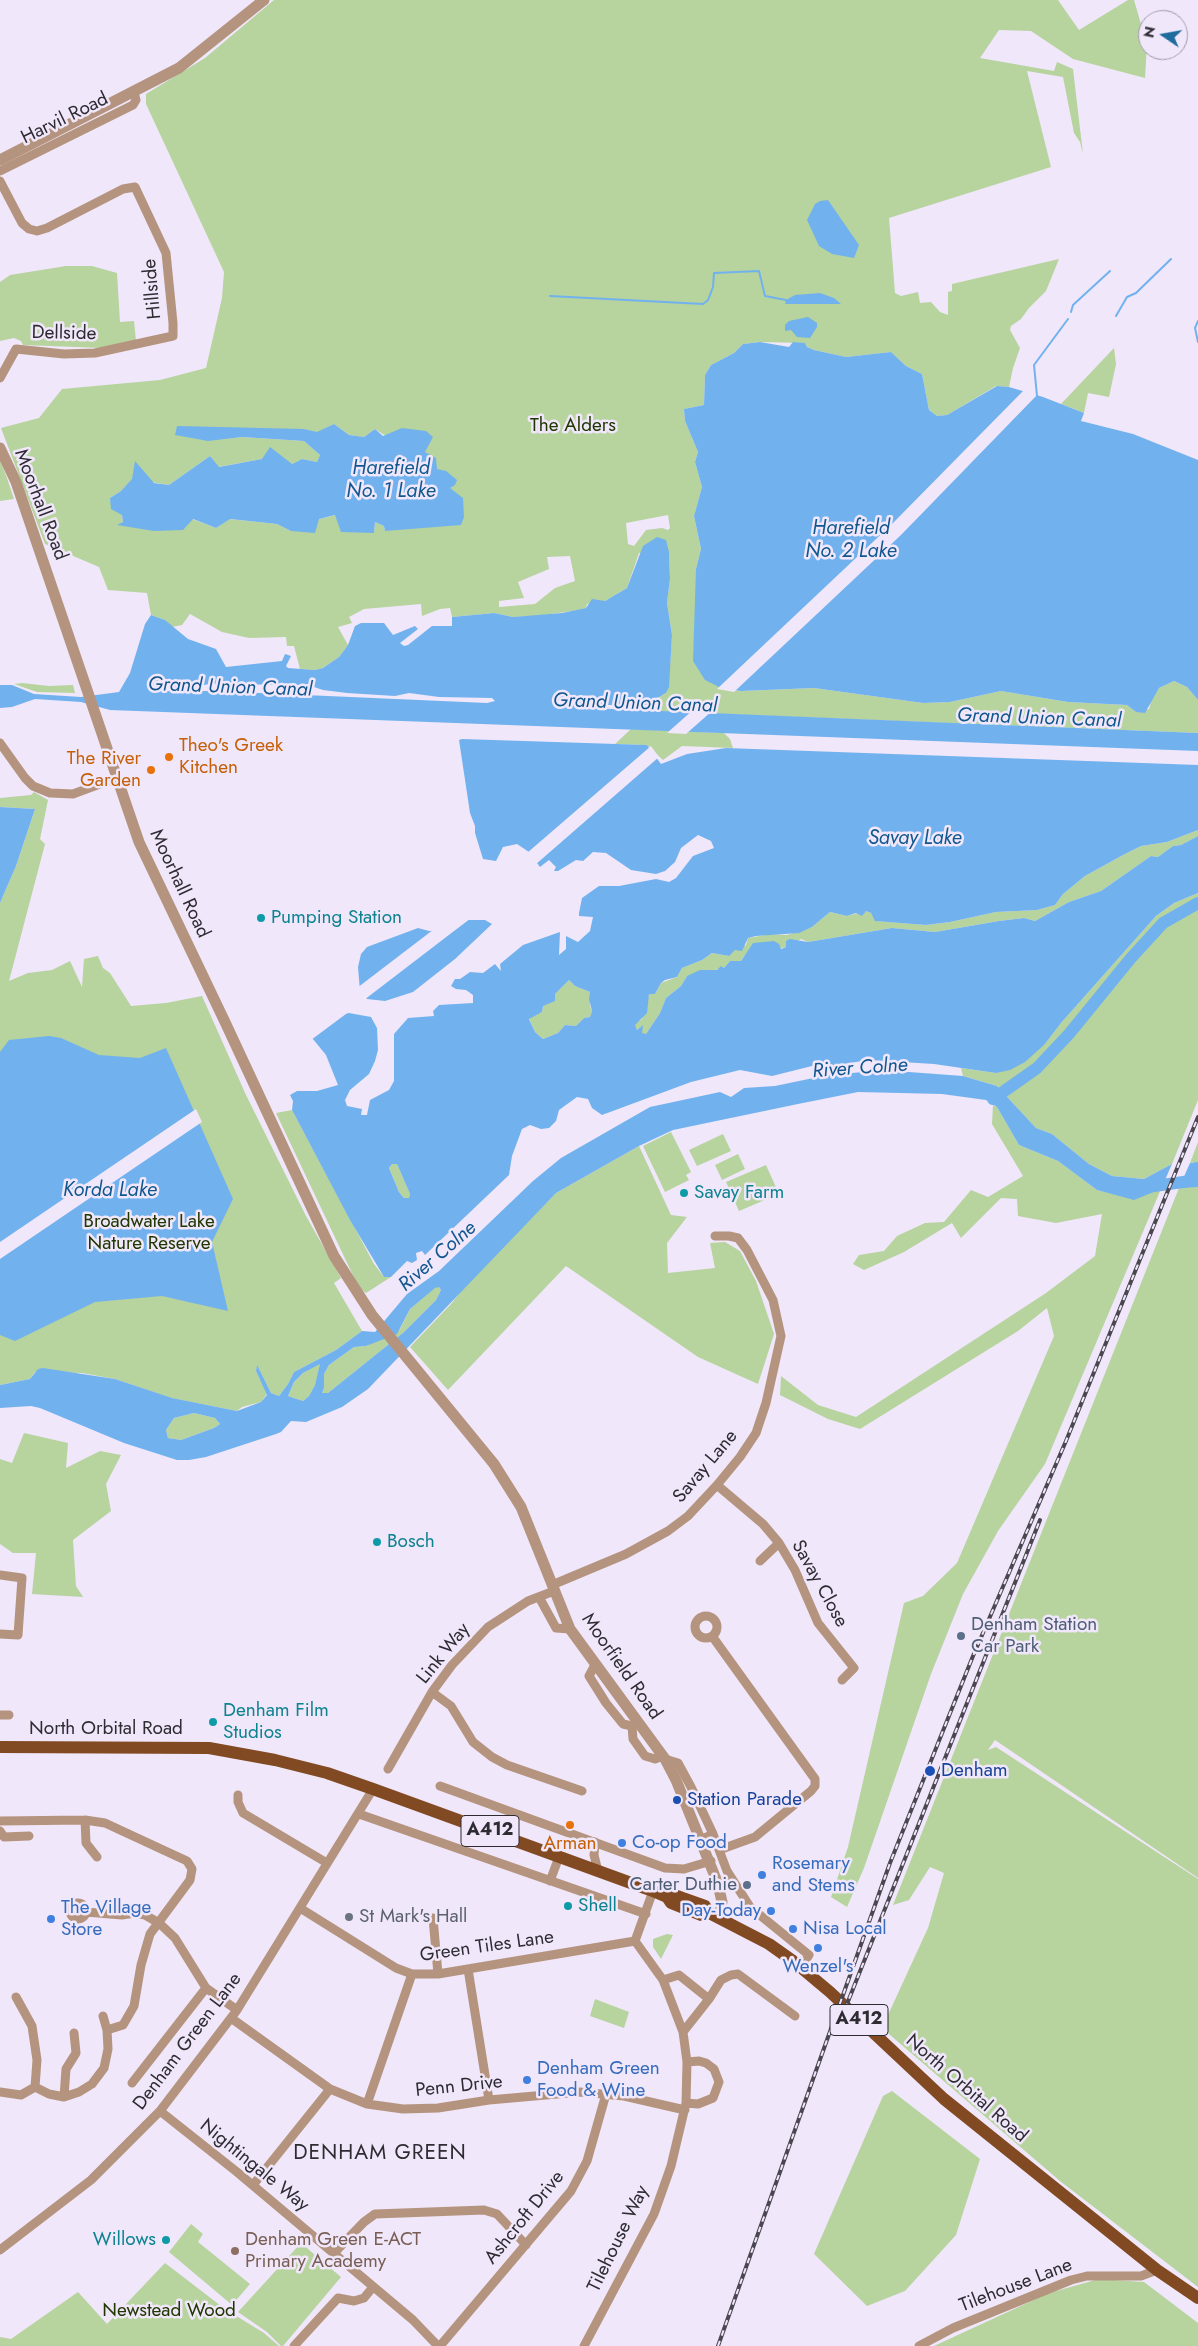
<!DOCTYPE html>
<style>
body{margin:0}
#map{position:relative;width:1198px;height:2346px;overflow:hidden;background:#f0e7fa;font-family:Jost,sans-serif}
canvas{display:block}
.north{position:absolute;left:1138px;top:10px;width:50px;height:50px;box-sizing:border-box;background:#f0e7fa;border:1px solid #a29caa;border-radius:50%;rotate:282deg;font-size:14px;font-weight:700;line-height:20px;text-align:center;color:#2e2b32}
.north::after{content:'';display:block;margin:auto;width:18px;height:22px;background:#1e6b9d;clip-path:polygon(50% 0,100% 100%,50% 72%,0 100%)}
</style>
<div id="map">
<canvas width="1198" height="2346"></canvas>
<div class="north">N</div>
</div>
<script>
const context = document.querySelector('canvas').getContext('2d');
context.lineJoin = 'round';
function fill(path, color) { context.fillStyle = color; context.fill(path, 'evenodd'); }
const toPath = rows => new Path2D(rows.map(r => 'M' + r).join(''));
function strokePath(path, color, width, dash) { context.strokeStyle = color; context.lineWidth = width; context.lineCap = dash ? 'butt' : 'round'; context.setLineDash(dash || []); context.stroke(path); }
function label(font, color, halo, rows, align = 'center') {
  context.font = font + ' Jost,sans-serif'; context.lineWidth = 5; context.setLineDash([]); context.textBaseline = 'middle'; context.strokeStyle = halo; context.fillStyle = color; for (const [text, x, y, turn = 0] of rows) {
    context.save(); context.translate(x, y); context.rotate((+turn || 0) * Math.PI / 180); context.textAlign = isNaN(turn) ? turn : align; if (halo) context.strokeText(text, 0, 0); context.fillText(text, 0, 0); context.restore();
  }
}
fill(toPath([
 [274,0,1058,0,1079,30,1128,0,1134,0,1147,45,1145,78,1073,59,1031,31,999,30,980,58,1054,71,1057,62,1073,69,1083,154,1080,142,1074,133,1063,77,1027,71,1051,167,889,218,895,293,901,296,918,292,920,303,931,302,940,312,948,315,948,292,952,291,952,284,1059,259,1046,291,1029,308,1021,319,1011,326,1010,330,1020,348,1013,368,1009,387,996,386,947,415,937,416,929,410,922,374,906,366,891,352,846,357,814,350,807,347,805,343,760,342,743,344,734,353,711,365,705,375,704,405,684,409,685,421,698,452,695,462,702,487,694,516,701,549,696,569,721,688,741,691,814,688,923,703,950,702,1001,691,1068,702,1127,705,1136,712,1149,709,1152,698,1159,688,1174,681,1187,687,1198,700,1198,733,647,711,646,705,666,693,670,665,672,635,667,603,670,579,669,552,639,553,627,588,605,601,587,604,586,608,579,610,537,616,513,617,494,613,452,617,450,608,440,609,422,616,421,604,364,609,349,617,352,623,338,627,348,645,339,657,323,668,315,670,300,669,294,646,287,646,286,637,249,638,222,632,190,614,182,625,172,627,165,620,151,615,147,593,108,590,99,567,45,544,1,428,39,418,62,389,160,380,206,368,222,298,224,272,146,104,146,94,205,58],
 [334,424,349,435,364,437,375,429,437,469,449,488,385,531,384,526,375,522,374,533,336,515,319,519,291,531,277,524,229,519,216,528,192,519,119,525,123,522,122,515,110,498,121,491,133,479,169,485,210,456,218,467,262,459,292,464,302,459,317,462,320,455,304,441,242,437,208,441,304,429,317,433],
 [668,515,670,528,668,530,662,528,646,530,634,546,628,544,626,523],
 [570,556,575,581,555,588,535,604,499,607,499,601,524,598,518,582,549,569,547,557],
 [66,266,92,266,117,273,120,322,134,321,136,341,102,348,23,345,21,341,14,338,0,341,0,282,10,275],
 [1114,348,1116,364,1109,397,1088,393,1084,413,1061,404],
 [0,460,7,478,14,499,0,501],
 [22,683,49,686,73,685,75,693,37,692,14,684],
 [631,729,724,733,730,739,733,748,682,746,663,760,647,745,615,744],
 [34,792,48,800,40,839,45,844,9,981,28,973,52,970,70,961,82,987,84,959,98,956,103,968,110,973,131,1006,166,1003,202,996,246,1095,306,1216,341,1278,334,1283,362,1331,336,1350,294,1372,288,1384,279,1396,271,1393,257,1366,256,1371,267,1394,261,1402,242,1407,237,1411,171,1398,115,1379,82,1373,35,1372,30,1379,0,1385,0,903,16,866,35,809,0,807,0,798,31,795],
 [1198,830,1198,836,1181,845,1173,846,1158,857,1151,856,1101,891,1069,902,1035,921,1024,918,999,921,935,932,892,928,808,942,801,939,786,947,744,956,741,961,730,961,724,968,687,976,681,986,666,998,660,1013,646,1034,642,1034,642,1026,637,1030,634,1024,642,1019,649,994,655,994,661,983,677,977,682,968,702,960,712,953,729,956,731,952,746,945,748,938,771,934,787,935,812,927,830,912,847,916,866,911,871,913,876,921,926,925,950,922,996,912,1037,910,1055,905,1063,894,1085,876,1123,855,1141,846,1167,842],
 [1198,893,1198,1100,1172,1164,1144,1179,1112,1176,1089,1164,1052,1134,1036,1128,997,1086,963,1076,961,1068,996,1073,1045,1044,1061,1023,1156,916,1174,903],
 [569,980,575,986,590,992,590,1006,592,1011,590,1017,584,1018,576,1026,565,1025,558,1033,543,1039,535,1032,529,1018,542,1012,543,1006],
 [993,1105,997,1107,1019,1145,1058,1161,1097,1190,1134,1199,1161,1189,1045,1464,998,1531,963,1594,931,1674,864,1868,847,1907,831,1897,848,1847,904,1603,923,1596,957,1563,1054,1336,1047,1308,1018,1331,860,1429,828,1419,780,1395,781,1376,818,1405,856,1417,1046,1293,1095,1256,1102,1214,1056,1223,1018,1216,1017,1199,1001,1198,961,1238,952,1223,904,1252,864,1270,853,1264,859,1255,884,1251,897,1236,925,1223,944,1222,971,1190,988,1197,1023,1176,992,1124],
 [292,1110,374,1264,384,1277,391,1277,366,1293,359,1288,276,1113],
 [671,1132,691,1172,686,1175,689,1180,665,1192,643,1146],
 [723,1134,731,1151,697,1166,689,1150],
 [1198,1142,1198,1878,995,1740,988,1750,996,1747,1198,1879,1198,2287,1060,2181,882,2028,928,1928,944,1873,930,1867,909,1900,893,1905,1151,1258,1179,1188,1183,1188,1194,1162,1190,1163],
 [639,1146,671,1215,687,1217,667,1243,668,1273,715,1268,710,1243,725,1242,740,1251,756,1281,774,1334,758,1384,698,1357,566,1266,448,1390,410,1347,451,1304,469,1281,556,1193],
 [738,1154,745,1169,722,1180,715,1165],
 [392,1164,397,1164,410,1194,409,1198,404,1198,399,1192,389,1168],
 [766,1165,779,1194,739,1211,726,1182],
 [435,1287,439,1287,441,1290,436,1300,404,1332,328,1393,322,1393,324,1388,324,1374,329,1365,354,1347,366,1346,400,1329,410,1309],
 [321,1363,315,1385,309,1396,303,1401,288,1396,294,1382,303,1373],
 [194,1413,215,1418,220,1424,214,1428,181,1440,168,1438,166,1430,174,1418],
 [24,1433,68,1443,66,1468,100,1451,121,1455,106,1484,111,1511,73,1540,76,1586,83,1597,32,1594,36,1553,13,1553,0,1544,0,1459,12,1463],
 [667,1934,673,1935,661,1959,653,1947,653,1939],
 [595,1999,629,2012,624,2028,590,2016],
 [892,2091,980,2159,956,2235,905,2291,867,2306,814,2254,883,2096],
 [191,2224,203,2234,198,2242,250,2284,232,2305,169,2252],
 [301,2243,341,2277,283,2346,281,2346,267,2332,238,2312],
 [165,2263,225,2309,264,2333,279,2346,0,2346,0,2337,11,2339,78,2292,107,2324],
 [1099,2279,1144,2282,1198,2323,1198,2346,934,2346,1049,2293]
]), '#b7d39e');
fill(toPath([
 [828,200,859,245,854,258,832,254,819,246,807,220,815,204,820,201],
 [820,293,834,298,841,304,785,304,786,300,795,295],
 [808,317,817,323,817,327,810,338,797,337,791,330,785,331,785,325,789,321],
 [760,342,789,347,793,342,805,343,807,347,814,350,846,357,891,352,906,366,922,374,929,410,937,416,947,415,997,386,1009,387,1043,397,1084,413,1081,421,1133,434,1198,460,1198,700,1187,687,1174,681,1159,688,1145,713,1136,712,1127,705,1068,702,1001,691,950,702,923,703,814,688,741,691,721,688,705,680,693,661,696,569,701,549,694,516,702,487,695,462,698,452,685,421,684,409,704,405,705,375,711,365,734,353,743,344],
 [334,424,349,435,364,437,375,429,383,436,402,428,426,431,433,437,425,452,436,458,437,469,446,471,457,480,455,485,450,488,463,498,464,517,461,525,385,531,384,526,375,522,374,533,341,532,335,515,319,519,315,533,291,531,277,524,230,519,216,528,193,519,183,530,154,531,117,525,123,522,122,515,111,509,110,498,121,491,132,479,135,461,154,483,169,485,210,456,219,467,262,459,270,447,292,464,302,459,317,462,320,455,304,441,242,437,208,441,175,435,177,426,304,429,317,432],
 [657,537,666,540,669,552,670,579,667,603,672,635,669,687,666,693,646,705,592,705,588,708,1198,733,1198,751,110,710,81,702,35,699,12,707,0,708,0,685,12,685,34,694,81,697,119,692,130,673,145,624,151,615,165,620,188,639,216,649,226,667,282,661,285,654,291,656,286,666,288,668,315,670,323,668,339,657,348,645,355,626,361,623,384,623,393,635,415,626,418,629,400,643,404,646,408,645,432,626,452,626,452,617,494,613,513,617,562,613,586,608,592,599,605,601,627,588,643,546],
 [210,684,308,685,323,690,347,693,395,696,409,693,439,697,492,698,495,701,487,703,214,691,157,691,153,688,171,686,186,688],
 [462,739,647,745,661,764,687,754,726,748,1198,765,1198,830,1167,842,1141,846,1123,855,1085,876,1063,894,1055,905,1037,910,996,912,950,922,926,925,875,921,871,913,866,911,862,916,856,913,847,916,830,912,812,927,799,933,756,936,748,938,742,951,735,950,729,956,712,953,702,960,682,968,677,977,665,980,661,983,655,994,649,994,647,1013,635,1025,637,1030,643,1025,642,1033,646,1034,660,1013,666,998,681,986,687,976,700,970,717,970,721,966,724,968,730,961,741,961,753,943,774,941,779,944,781,949,786,947,786,941,790,939,808,942,892,928,935,932,999,921,1024,918,1035,921,1069,902,1101,891,1151,856,1158,857,1173,846,1181,845,1198,836,1198,893,1174,903,1156,916,1061,1023,1045,1044,1025,1062,1010,1070,996,1073,934,1064,869,1060,831,1066,816,1065,772,1076,740,1070,691,1082,602,1115,592,1108,588,1099,577,1097,559,1110,556,1121,549,1128,541,1129,530,1125,522,1129,512,1156,509,1175,425,1255,422,1251,416,1253,417,1260,412,1263,407,1261,391,1277,384,1277,350,1220,292,1110,293,1101,290,1095,297,1091,317,1091,338,1085,326,1055,308,1033,331,1017,349,1013,371,1017,377,1028,378,1050,375,1061,369,1074,350,1090,345,1100,347,1106,362,1109,361,1115,367,1115,370,1100,389,1090,394,1081,394,1034,408,1018,434,1016,433,1011,439,1005,473,1003,473,995,466,990,456,989,451,986,455,979,460,979,470,972,483,973,495,964,501,971,500,964,523,945,560,932,559,955,566,949,566,936,578,942,590,931,593,917,579,916,579,913,582,898,599,886,619,886,656,879,669,882,676,878,693,856,714,848,711,841,698,835,681,848,675,862,665,871,656,874,631,870,606,853,593,852,583,861,576,860,558,871,554,871,556,867,549,860,540,867,529,852,517,844,503,847,496,861,483,859,475,833,475,826,470,813,459,740],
 [569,980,575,986,590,992,589,999,592,1011,590,1017,584,1018,576,1026,565,1025,558,1033,543,1039,535,1032,529,1019,542,1012,543,1006,555,1001,555,994],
 [392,1164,397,1164,410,1194,409,1198,404,1198,399,1192,389,1168],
 [0,807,35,809,16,866,0,903],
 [468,920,485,920,492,924,455,959,413,992,385,1001,367,999,360,991,358,967,361,954,367,947,418,928,429,931,455,930],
 [49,1036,61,1038,99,1055,140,1058,166,1048,233,1199,212,1242,228,1311,162,1296,95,1302,15,1341,0,1335,0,1052,9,1040],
 [882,1070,963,1076,997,1086,1036,1128,1052,1134,1089,1164,1112,1176,1144,1179,1172,1164,1161,1189,1134,1200,1097,1190,1058,1161,1019,1145,997,1107,986,1100,942,1094,858,1092,798,1104,673,1130,639,1146,556,1193,368,1389,342,1407,306,1422,291,1421,281,1432,276,1434,206,1457,189,1460,177,1460,124,1443,40,1408,31,1406,0,1408,0,1385,30,1379,38,1369,43,1368,115,1379,172,1398,237,1411,261,1402,267,1395,256,1371,257,1365,271,1393,279,1396,288,1384,294,1372,336,1350,362,1331,375,1332,407,1294,439,1271,533,1181,561,1158,650,1107,720,1092,731,1097,744,1088,775,1086,823,1076],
 [435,1288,439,1287,441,1290,436,1300,404,1332,328,1393,322,1393,324,1388,324,1374,329,1365,354,1347,366,1346,397,1334,410,1309],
 [320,1364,315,1385,309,1396,303,1401,288,1396,294,1382,303,1373],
 [194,1413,215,1418,220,1424,214,1428,181,1440,168,1438,166,1430,174,1418],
 [1198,1162,1198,1187,1179,1188,1190,1163]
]), '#71b2ee');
fill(toPath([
 [1025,389,1039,393,901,535,734,692,717,689,893,523],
 [693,710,712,711,686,734,667,733],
 [651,746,659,757,535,865,527,853],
 [466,918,471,918,364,1000,358,992,357,988,442,923,454,927],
 [350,1011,311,1040,306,1034,313,1022],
 [196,1109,202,1122,0,1259,0,1242]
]), '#f0e7fa');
strokePath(toPath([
 [550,296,703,304,708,300,713,287,714,273,759,271,765,296,786,300],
 [1071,312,1073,305,1110,271],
 [1116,316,1127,297,1136,293,1171,259],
 [1198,321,1195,328,1198,342],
 [1037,396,1034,365,1068,319]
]), '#71b2ee', 2);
strokePath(toPath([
 [993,1099,1037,1068,1069,1034,1131,958,1163,923,1198,903],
 [1147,1187,1198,1180]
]), '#71b2ee', 12);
strokePath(toPath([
 [0,171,133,105,136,100,134,92],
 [0,181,22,223,29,229,37,231,47,228,123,189,135,187,166,253,173,323,173,336,95,353,64,354,16,349,0,378],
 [0,743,25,778,33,786,50,793,73,794,116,778],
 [717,1485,763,1524,779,1543,795,1570,818,1623,854,1668,842,1680],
 [760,1561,779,1543],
 [0,1575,22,1578,18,1635,0,1634],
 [552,1585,626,1554,668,1531,688,1516,717,1485,740,1457,756,1433,766,1403,781,1336,773,1300,747,1250,738,1238,729,1236,715,1236],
 [539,1597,556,1628,570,1629],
 '695 1627a11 11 0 1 1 22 0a11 11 0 1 1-22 0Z',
 [712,1636,815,1779,815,1786,811,1791,755,1837,719,1850],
 [595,1665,589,1676,606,1703,623,1724,632,1726,637,1722],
 [432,1692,451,1706,473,1742,492,1757,507,1765,582,1791],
 [0,1715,9,1715],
 [632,1726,633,1739,645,1756,655,1759,663,1756],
 [665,1759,678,1763,691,1787,713,1834,702,1839],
 [388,1769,432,1692,452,1665,488,1627,528,1601,554,1591],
 [440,1786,665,1868,684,1869,711,1861],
 [238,1795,238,1802,243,1813,327,1863],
 [359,1814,646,1914],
 [85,1820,86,1843,97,1857],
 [0,1821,85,1820,105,1823,187,1861,192,1869,190,1880,150,1934,141,1965,134,2006,123,2025,107,2030],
 [0,1831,4,1837,29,1836],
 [713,1834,727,1871,750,1907,809,1955,801,1968],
 [595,1842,594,1855,598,1871],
 [550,1881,559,1857],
 '70 1911a8 8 0 1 1 16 0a8 8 0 1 1-16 0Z',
 [300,1908,396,1968,412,1974,438,1974,635,1941],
 [86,1912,122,1915,135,1913,145,1915,159,1923,175,1938,206,1988,237,2010],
 [433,1918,438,1974],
 [635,1941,653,1891],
 [468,1969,489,2100],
 [663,1980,679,1975,709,1999,683,2032],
 [16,1997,32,2026,37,2060,35,2087],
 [709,1999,721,1980,731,1975,738,1974,795,2016],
 [231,2018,330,2089,367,2104,403,2109,438,2108,489,2100,580,2092,624,2096,685,2110],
 [132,2083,206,1988],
 [35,2087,49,2094,64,2097,79,2092,92,2084,104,2068,108,2049,107,2030,103,2016],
 [0,2092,21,2095,35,2087],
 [64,2097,66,2069,76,2053,74,2033],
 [686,2103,698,2104,713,2098,719,2082,714,2069,706,2063,699,2061,687,2062],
 [367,2104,412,1974],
 [160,2111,237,2172,413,2320,438,2346],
 [253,2185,330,2089],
 [0,2250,91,2180,160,2111,237,2010,373,1789],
 [334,2253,364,2222,375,2214,484,2210,497,2214,526,2245],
 [294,2346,338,2298,354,2301,364,2298,373,2287],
 [440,2346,571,2191,587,2161,606,2094],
 [584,2346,654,2214,671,2166,686,2103,687,2062,683,2032,663,1980,635,1941],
 [919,2346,953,2328,1071,2280,1087,2276,1141,2276,1157,2270]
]), '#b5947f', 9);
strokePath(toPath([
 [0,160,179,68,264,0],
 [0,448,16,482,139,842,225,1022,334,1256,372,1315,494,1464,521,1507,570,1629,665,1759,676,1780,718,1884,722,1902,719,1918]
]), '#b5947f', 11);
strokePath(toPath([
 [0,1747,209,1748,275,1760,327,1773,373,1789,653,1891,667,1897,671,1903,701,1915,709,1913],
 [667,1897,674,1895,705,1906,709,1913,769,1944,793,1961,830,1992,944,2099,1157,2270,1198,2298]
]), '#824a22', 12);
const rail = toPath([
 [841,2019,1040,1520],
 [718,2346,890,1863,973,1656,1066,1441,1198,1117]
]);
strokePath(rail, '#4b4750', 4);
strokePath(rail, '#f0e7fa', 2, [5.5]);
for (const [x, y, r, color] of [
 [169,757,5,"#e8710a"],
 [151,770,5,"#e8710a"],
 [261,918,5,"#0f9aa8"],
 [684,1193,5,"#0f9aa8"],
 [377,1542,5,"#0f9aa8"],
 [961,1636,5,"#5c6f8a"],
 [213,1722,5,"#0f9aa8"],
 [930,1771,6,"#1a4fb4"],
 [677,1800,5,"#1a4fb4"],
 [570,1825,5,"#e8710a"],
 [622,1843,5,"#3f7fe0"],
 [762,1875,5,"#3f7fe0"],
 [747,1885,5,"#5c6f8a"],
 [568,1906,5,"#0f9aa8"],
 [771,1911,5,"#3f7fe0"],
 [349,1917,5,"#6b7280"],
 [51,1919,5,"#3f7fe0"],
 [793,1929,5,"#3f7fe0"],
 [818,1948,5,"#3f7fe0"],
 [527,2080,5,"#3f7fe0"],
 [166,2240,5,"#0f9aa8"],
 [235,2251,5,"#8d6e63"]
]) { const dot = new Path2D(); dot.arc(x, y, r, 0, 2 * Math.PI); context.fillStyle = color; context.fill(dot); strokePath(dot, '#f0e7fa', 2); }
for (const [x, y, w] of [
 [490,1831,58],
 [859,2020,58]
]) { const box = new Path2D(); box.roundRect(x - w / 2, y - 15.5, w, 31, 4); context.fillStyle = '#f0e7fa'; context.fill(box); strokePath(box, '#2e2b32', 1); }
label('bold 18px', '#2e2b32', null, [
 ["A412",490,1831],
 ["A412",859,2020]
]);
label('19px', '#2e2b32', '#f0e7fa', [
 ["Harvil Road",65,119,-26],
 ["Hillside",153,289,-95],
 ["Dellside",64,334,1],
 ["Moorhall Road",40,505,69],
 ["Moorhall Road",179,884,65],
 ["Savay Lane",706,1467,-50],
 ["Savay Close",819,1584,61],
 ["Link Way",444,1654,-51],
 ["Moorfield Road",621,1667,55],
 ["North Orbital Road",106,1729],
 ["Green Tiles Lane",487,1947,-8],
 ["Denham Green Lane",188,2042,-53],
 ["Penn Drive",459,2087,-6],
 ["North Orbital Road",966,2089,41],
 ["Nightingale Way",254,2166,39],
 ["Ashcroft Drive",525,2218,-51],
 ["Tilehouse Way",619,2239,-64],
 ["Tilehouse Lane",1016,2286,-21]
]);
label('19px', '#203700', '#f0e7fa', [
 ["The Alders",573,426],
 ["Broadwater Lake",149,1222],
 ["Nature Reserve",149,1244],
 ["Newstead Wood",169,2311]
]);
label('19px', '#c56008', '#f0e7fa', [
 ["Theo's Greek",179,746],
 ["Kitchen",179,768],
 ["The River",141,759,"right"],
 ["Garden",141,781,"right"],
 ["Arman",570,1844,"center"]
], 'left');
label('19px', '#0d838f', '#f0e7fa', [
 ["Pumping Station",271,918],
 ["Savay Farm",694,1193],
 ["Bosch",387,1542],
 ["Denham Film",223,1711],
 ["Studios",223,1733],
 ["Shell",578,1906],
 ["Willows",156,2240,"right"]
], 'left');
label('19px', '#4e5e75', '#f0e7fa', [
 ["Denham Station",971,1625],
 ["Car Park",971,1647],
 ["Carter Duthie",737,1885,"right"]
], 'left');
label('19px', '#164399', '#f0e7fa', [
 ["Denham",941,1771],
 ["Station Parade",687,1800]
], 'left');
label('19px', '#366cbe', '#f0e7fa', [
 ["Co-op Food",632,1843],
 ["Rosemary",772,1864],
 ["and Stems",772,1886],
 ["The Village",61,1908],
 ["Store",61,1930],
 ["Day-Today",761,1911,"right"],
 ["Nisa Local",803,1929],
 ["Wenzel's",818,1967,"center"],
 ["Denham Green",537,2069],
 ["Food & Wine",537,2091]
], 'left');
label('19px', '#5b616d', '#f0e7fa', [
 ["St Mark's Hall",359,1917]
], 'left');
label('19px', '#785e54', '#f0e7fa', [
 ["Denham Green E-ACT",245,2240],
 ["Primary Academy",245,2262]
], 'left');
label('italic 20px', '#0f578e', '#f0e7fa', [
 ["Harefield",391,469],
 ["No. 1 Lake",391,492],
 ["Harefield",851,529],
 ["No. 2 Lake",851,552],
 ["Grand Union Canal",230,688,2],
 ["Grand Union Canal",635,704,2],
 ["Grand Union Canal",1039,719,2],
 ["Savay Lake",915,839],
 ["River Colne",860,1069,-4],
 ["Korda Lake",110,1191],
 ["River Colne",438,1257,-41]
]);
context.letterSpacing = '1px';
label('21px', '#2e2b32', '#f0e7fa', [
 ["DENHAM GREEN",380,2154]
]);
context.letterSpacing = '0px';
</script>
